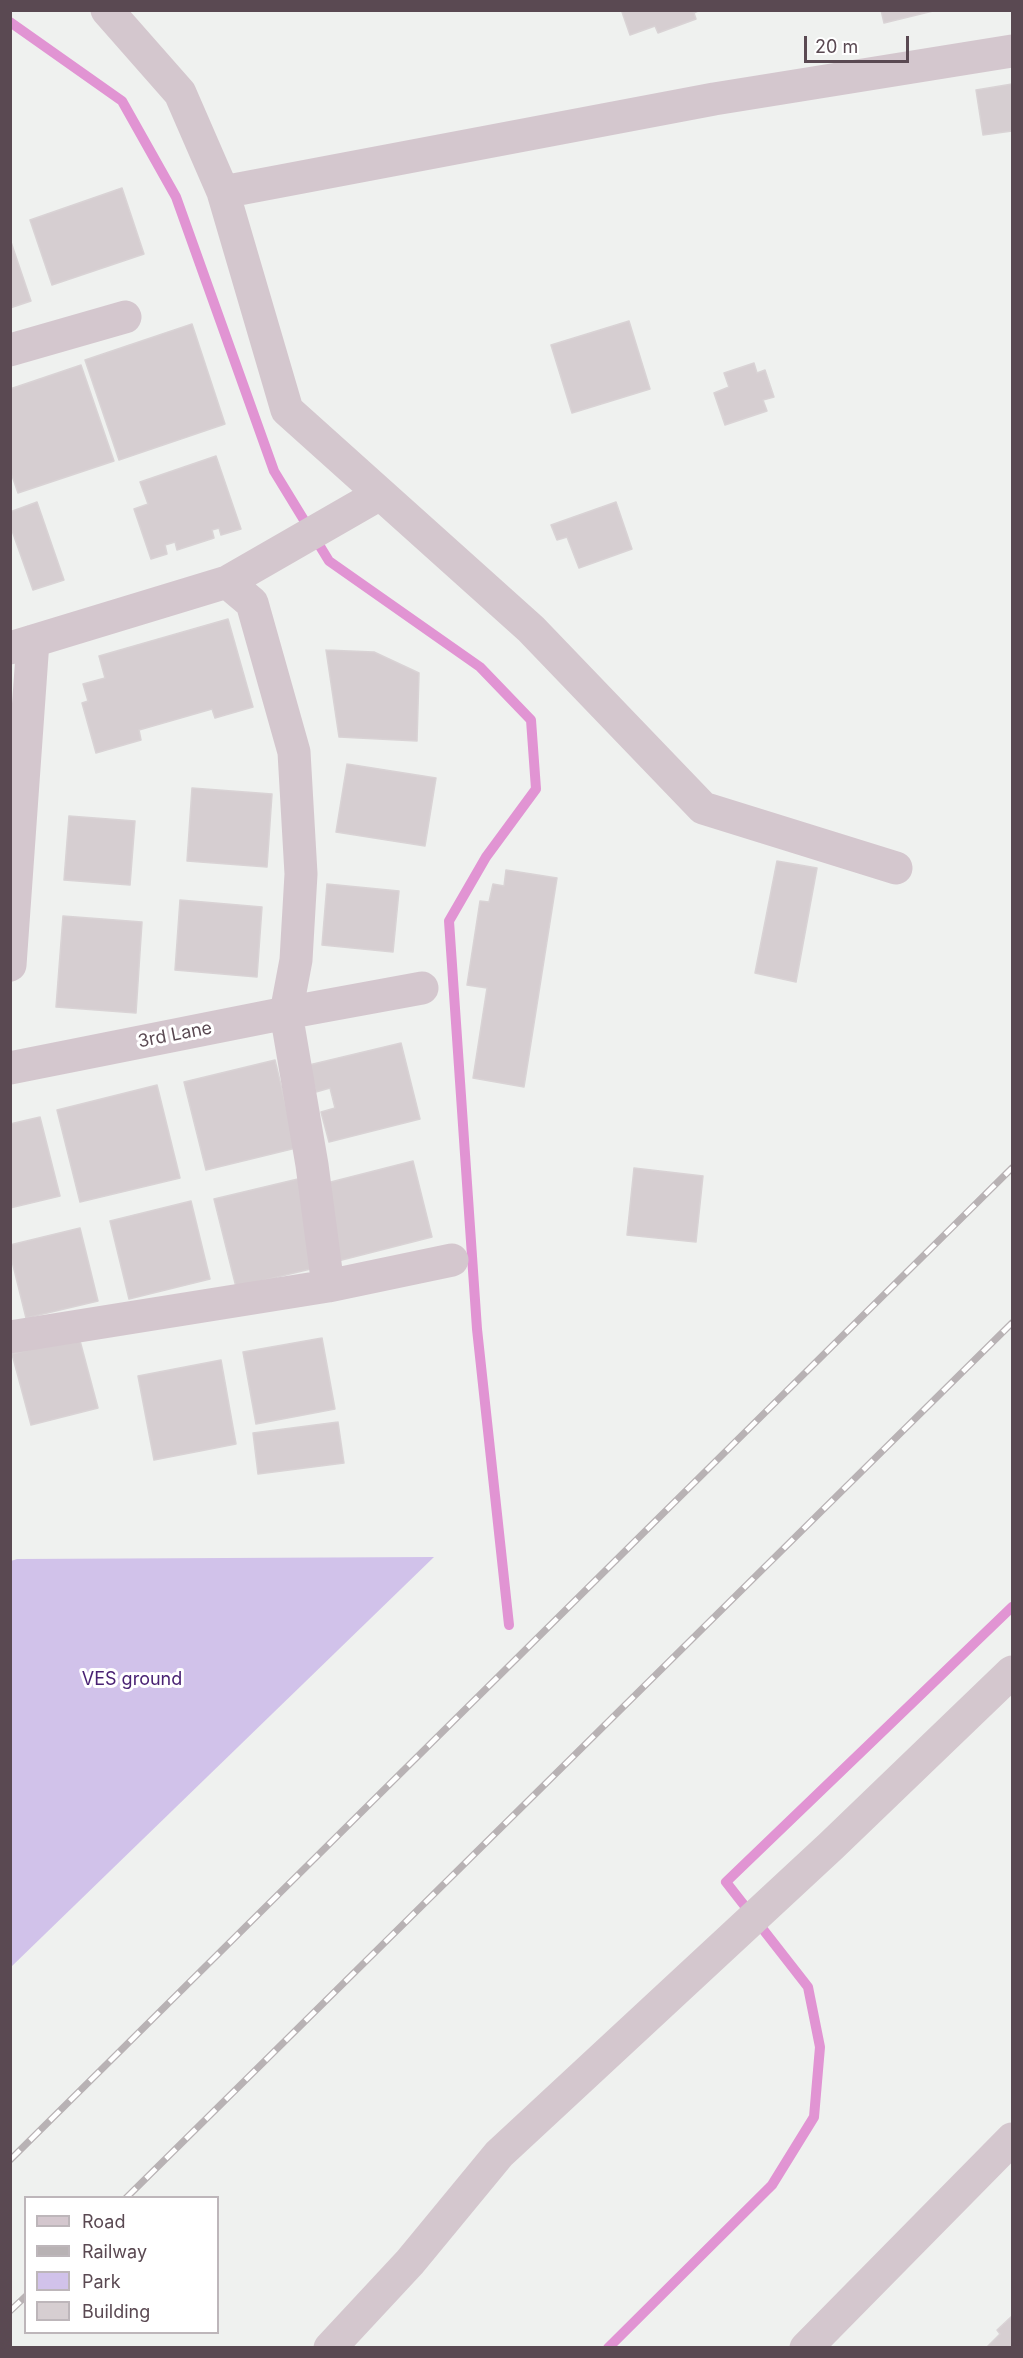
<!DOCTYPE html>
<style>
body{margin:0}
#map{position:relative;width:1023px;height:2358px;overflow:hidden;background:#eff1ef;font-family:Inter,sans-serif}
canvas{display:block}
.frame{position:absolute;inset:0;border:12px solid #5a4952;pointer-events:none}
.legend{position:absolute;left:24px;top:2196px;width:195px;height:138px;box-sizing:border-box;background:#fff;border:2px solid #bdb6ba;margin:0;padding:8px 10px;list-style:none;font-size:18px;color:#5a4952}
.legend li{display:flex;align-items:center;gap:12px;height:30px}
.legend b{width:30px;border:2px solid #bdb6ba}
.scale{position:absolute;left:804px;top:36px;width:105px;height:27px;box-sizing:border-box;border:3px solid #5a4952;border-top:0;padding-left:8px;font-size:18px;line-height:21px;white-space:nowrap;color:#5a4952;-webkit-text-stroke:4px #fff;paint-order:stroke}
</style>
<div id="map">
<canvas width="1023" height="2358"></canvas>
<div class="frame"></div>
<ul class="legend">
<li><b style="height:8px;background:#d4c7ce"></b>Road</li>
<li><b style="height:8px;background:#b8b2b4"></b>Railway</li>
<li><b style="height:16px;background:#d1c2ea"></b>Park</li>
<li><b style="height:16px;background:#d6ced1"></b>Building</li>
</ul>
<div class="scale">20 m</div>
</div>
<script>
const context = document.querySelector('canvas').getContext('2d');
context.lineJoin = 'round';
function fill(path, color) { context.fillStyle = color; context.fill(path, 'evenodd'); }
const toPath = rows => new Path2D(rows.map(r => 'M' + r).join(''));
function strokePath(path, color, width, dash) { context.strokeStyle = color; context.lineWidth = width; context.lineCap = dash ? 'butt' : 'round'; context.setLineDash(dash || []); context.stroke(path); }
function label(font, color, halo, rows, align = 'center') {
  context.font = font + ' Inter,sans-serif'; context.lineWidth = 6; context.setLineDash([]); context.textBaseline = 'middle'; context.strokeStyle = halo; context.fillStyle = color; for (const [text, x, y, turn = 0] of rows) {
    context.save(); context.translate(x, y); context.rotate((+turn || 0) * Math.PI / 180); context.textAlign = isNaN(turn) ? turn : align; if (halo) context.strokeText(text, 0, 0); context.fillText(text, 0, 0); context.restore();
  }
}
fill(toPath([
 [433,1557,434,1557,11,1967,11,1561,17,1559]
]), '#d1c2ea');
strokePath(toPath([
 [10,22,122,101,176,197,274,471,329,561,480,667,531,720,536,789,486,857,449,921,477,1329,509,1625],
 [608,2348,772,2185,814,2117,820,2047,808,1987,726,1882,1012,1607]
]), '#e194d3', 10);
const building = toPath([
 [625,10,700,10,694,13,696,19,658,33,655,26,630,35,622,12,625,10],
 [881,10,937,10,884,23,881,10],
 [1012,84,1012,131,983,135,976,90,1012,84],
 [122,188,144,254,52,285,30,220,122,188],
 [10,239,31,301,10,308,10,239],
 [629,321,650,389,572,413,551,345,629,321],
 [192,324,225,424,119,460,85,360,192,324],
 [754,363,757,373,765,370,774,397,763,400,767,411,725,425,714,393,729,387,724,373,754,363],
 [81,365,114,461,18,493,10,470,10,389,81,365],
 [216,456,241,529,221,535,219,528,212,530,214,538,177,550,175,542,165,545,167,554,151,559,134,509,148,504,140,482,216,456],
 [37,502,64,580,33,590,10,525,10,512,37,502],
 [616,502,632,549,579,568,567,537,557,540,551,525,616,502],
 [228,619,253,707,215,718,212,709,139,730,141,740,96,753,82,703,88,701,83,684,105,678,99,656,228,619],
 [326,650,374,652,419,673,417,741,339,737,326,650],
 [347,764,436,778,425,846,336,832,347,764],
 [192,788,272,794,267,867,187,861,192,788],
 [69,816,135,821,130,885,64,880,69,816],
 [777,861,817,868,796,982,755,973,777,861],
 [506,870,557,878,524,1087,473,1078,487,988,467,985,480,901,489,902,493,884,504,886,506,870],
 [327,884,399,891,393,952,322,945,327,884],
 [180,900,262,907,257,977,175,970,180,900],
 [63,916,142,922,136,1013,56,1007,63,916],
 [401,1043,420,1119,329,1142,321,1112,335,1108,330,1088,316,1092,309,1065,401,1043],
 [275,1060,296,1148,206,1170,184,1082,275,1060],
 [157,1085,180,1178,80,1202,57,1110,157,1085],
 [40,1117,60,1196,10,1208,10,1124,40,1117],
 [413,1161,432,1237,338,1261,319,1185,413,1161],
 [634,1168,703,1176,696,1242,627,1235,634,1168],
 [302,1178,323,1266,236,1287,214,1199,302,1178],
 [191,1201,210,1279,129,1299,110,1221,191,1201],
 [80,1228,98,1301,26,1318,10,1253,10,1245,80,1228],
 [79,1337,98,1408,31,1425,12,1354,79,1337],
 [322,1338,335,1409,256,1424,243,1352,322,1338],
 [221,1360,236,1444,154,1460,138,1376,221,1360],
 [338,1422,344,1463,258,1474,253,1433,338,1422],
 [1012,2316,1012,2348,986,2348,1000,2334,997,2330,1012,2316]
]);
fill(building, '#d6ced1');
strokePath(building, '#d9d3d5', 1.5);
strokePath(toPath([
 [107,10,180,93,223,192,287,410,531,629,703,808,896,868],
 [223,192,714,99,1012,51],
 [10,350,125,317],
 [227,582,380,494],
 [10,648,227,582,252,603,294,752,301,874,296,960,286,1013,10,1068],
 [10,965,33,641],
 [328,1286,312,1165,286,1013,422,988],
 [10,1337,328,1286,452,1260],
 [330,2348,410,2262,499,2154,831,1846,1012,1672],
 [806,2348,1012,2139]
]), '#d4c7ce', 33);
const rail = toPath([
 [10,2160,1012,1168],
 [126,2198,1012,1323],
 [10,2311,26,2296]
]);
strokePath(rail, '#b8b2b4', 7);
strokePath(rail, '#fff', 4.5, [14]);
label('18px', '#5a4952', '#fff', [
 ["3rd Lane",175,1035,-11]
]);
label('18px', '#492273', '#fff', [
 ["VES ground",132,1680]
]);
</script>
